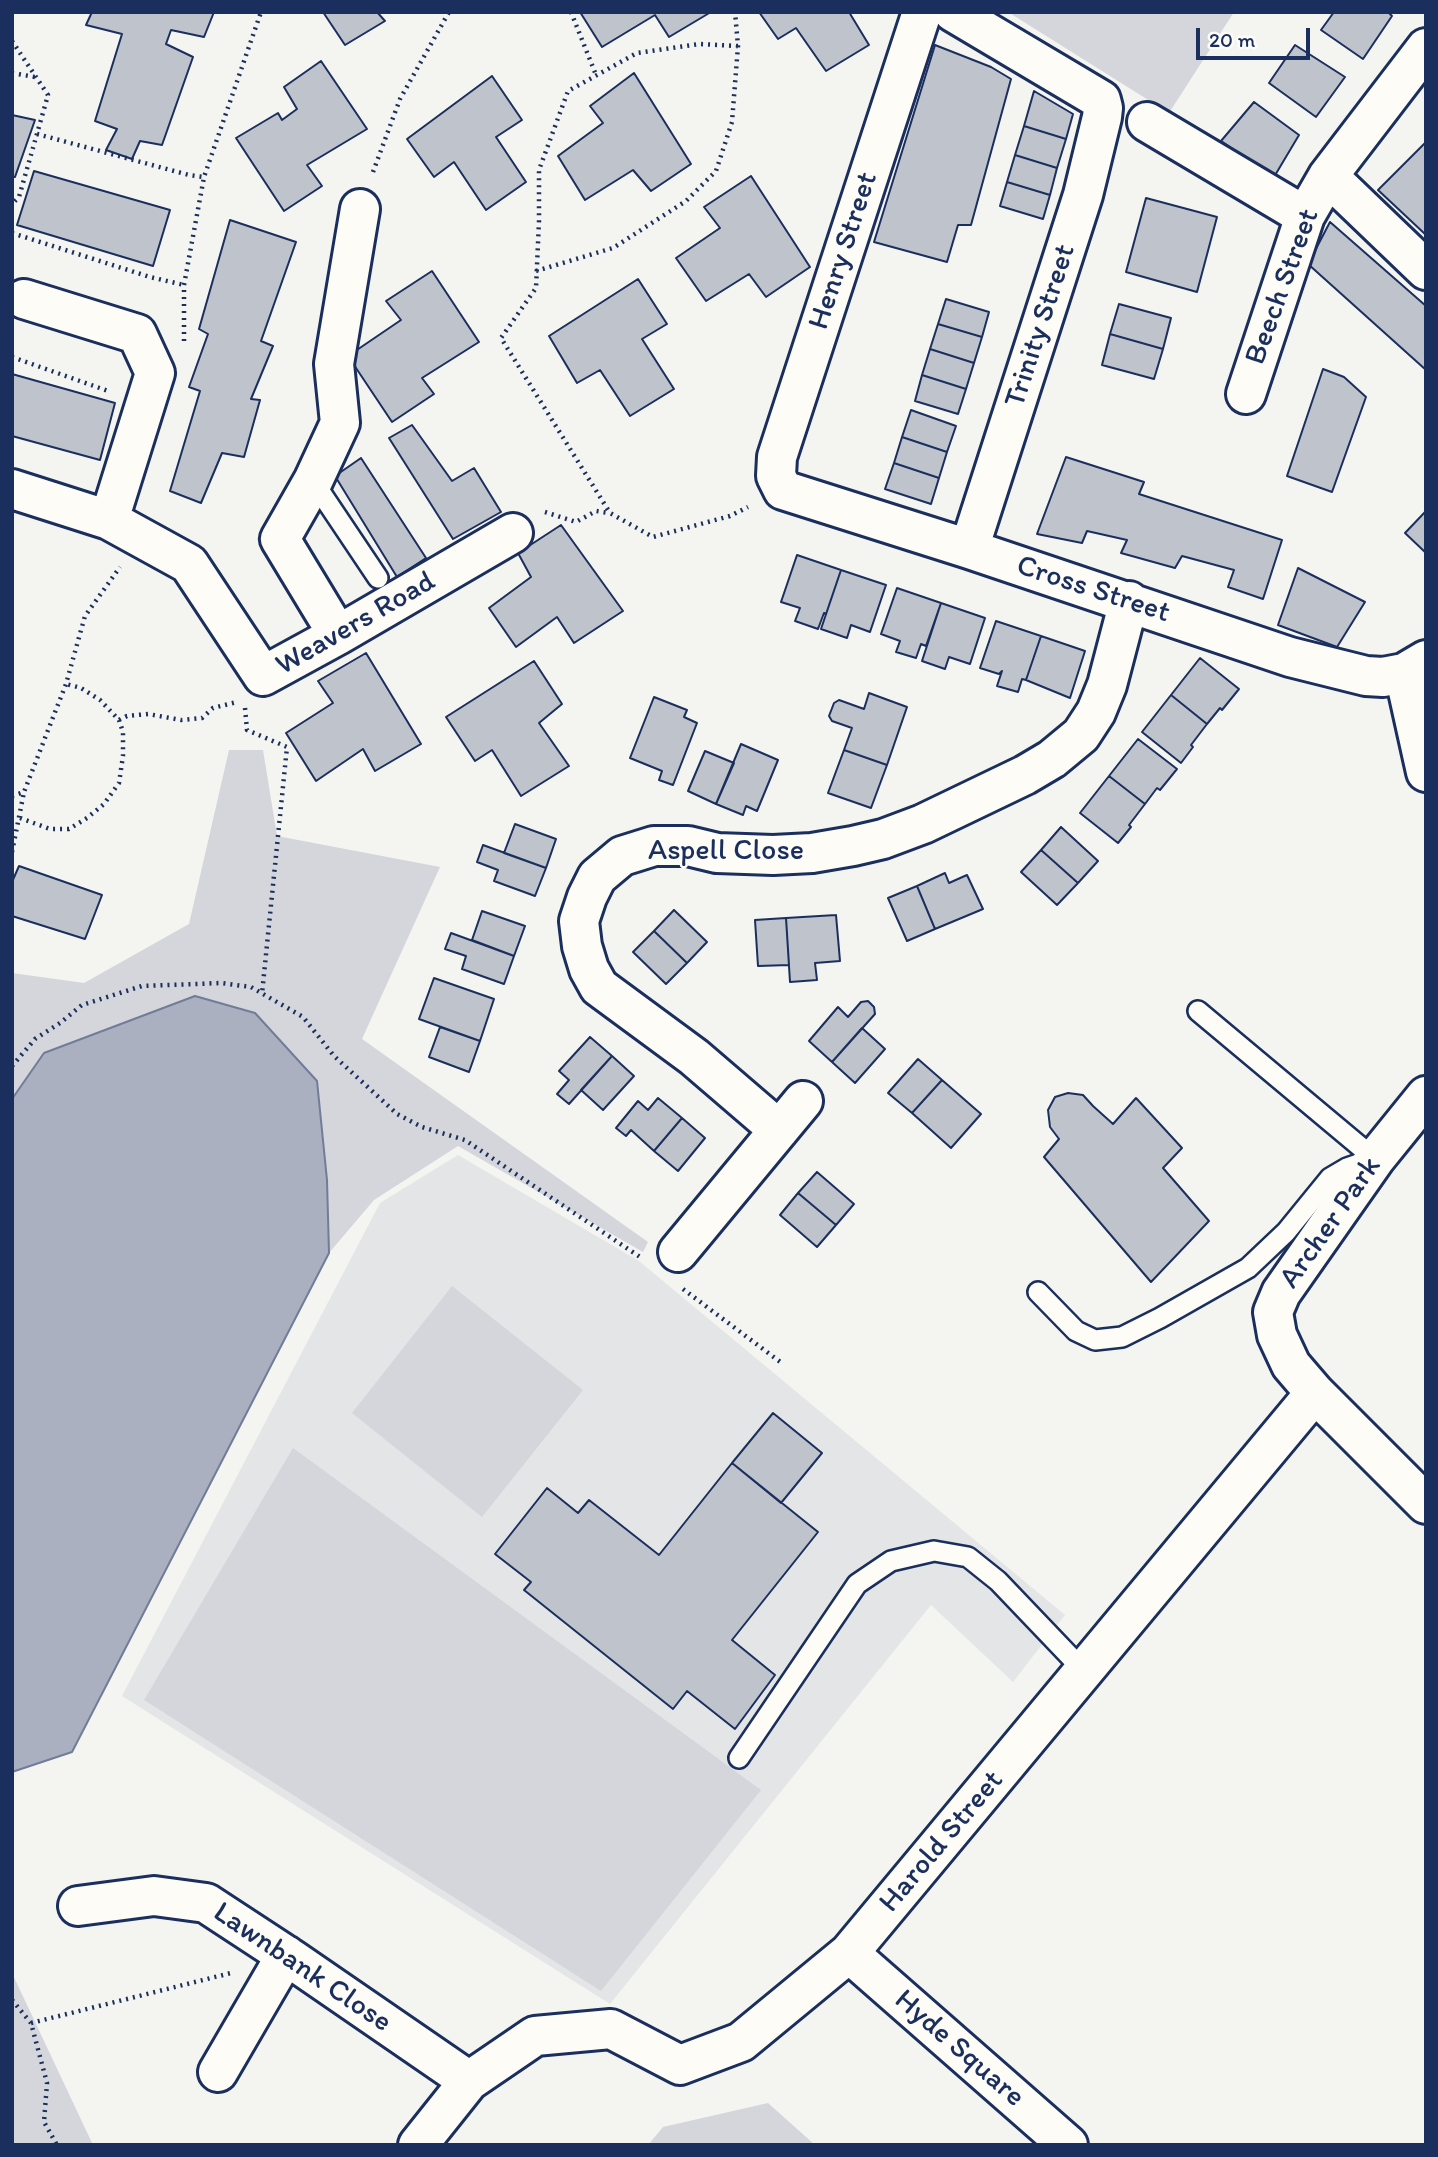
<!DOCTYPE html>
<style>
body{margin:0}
#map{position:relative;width:1438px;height:2157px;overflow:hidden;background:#f4f4f1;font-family:Itim,sans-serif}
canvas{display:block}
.frame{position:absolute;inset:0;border:14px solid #1b2f5e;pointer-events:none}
.scale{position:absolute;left:1196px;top:28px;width:114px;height:32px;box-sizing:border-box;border:4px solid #1b2f5e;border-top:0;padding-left:9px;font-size:21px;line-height:24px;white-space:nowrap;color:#1b2f5e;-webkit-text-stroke:5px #fdfcf7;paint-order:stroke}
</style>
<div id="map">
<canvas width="1438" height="2157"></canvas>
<div class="frame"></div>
<div class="scale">20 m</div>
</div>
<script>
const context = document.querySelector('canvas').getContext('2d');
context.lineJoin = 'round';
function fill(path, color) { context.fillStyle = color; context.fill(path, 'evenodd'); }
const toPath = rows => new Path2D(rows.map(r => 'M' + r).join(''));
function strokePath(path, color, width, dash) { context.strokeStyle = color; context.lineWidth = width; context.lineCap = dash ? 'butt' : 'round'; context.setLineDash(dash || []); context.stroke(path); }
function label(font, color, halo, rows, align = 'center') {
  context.font = font + ' Itim,sans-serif'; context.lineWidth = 5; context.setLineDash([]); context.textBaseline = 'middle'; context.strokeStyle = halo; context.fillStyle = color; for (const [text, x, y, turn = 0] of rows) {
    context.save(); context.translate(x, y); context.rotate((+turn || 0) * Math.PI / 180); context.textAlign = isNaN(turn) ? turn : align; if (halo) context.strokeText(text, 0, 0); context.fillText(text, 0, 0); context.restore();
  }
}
fill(toPath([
 [458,1155,639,1261,1065,1615,1013,1682,931,1605,610,2004,122,1696,380,1203]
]), '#e4e5e6');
fill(toPath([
 [1008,12,1234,12,1169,113],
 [229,750,263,750,277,836,440,867,362,1039,648,1242,643,1252,458,1146,374,1200,329,1253,327,1180,44,1053,12,1099,12,973,84,983,189,924],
 [452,1286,583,1390,482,1517,352,1413],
 [293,1448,761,1790,601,1991,144,1700],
 [12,1973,93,2145,12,2145],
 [768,2103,815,2145,648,2145,663,2127]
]), '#d4d6db');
const water = toPath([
 [195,996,255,1013,317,1081,327,1180,329,1253,72,1752,12,1772,12,1099,44,1053,195,996]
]);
fill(water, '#aab0bf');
strokePath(water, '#717c98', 2);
const building = toPath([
 [92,12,214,12,204,37,171,30,166,44,193,57,162,145,140,141,132,159,106,150,117,129,95,121,122,34,86,25,92,12],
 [323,12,377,12,385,21,345,45,323,12],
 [580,12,711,12,669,37,655,15,602,47,580,12],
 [759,12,849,12,869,45,826,71,796,28,778,39,759,12],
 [1334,12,1388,12,1392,16,1363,59,1321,30,1334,12],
 [935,45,991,67,1011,79,971,225,958,225,947,262,874,242,935,45],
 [1295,45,1345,77,1316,117,1269,83,1295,45],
 [321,61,367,129,307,165,322,186,284,211,236,138,278,113,282,120,297,109,284,87,321,61],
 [634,73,691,164,651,191,633,170,585,200,558,156,603,123,590,106,634,73],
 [492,76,522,120,496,137,526,182,486,210,454,162,434,177,407,139,492,76],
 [1034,91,1073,114,1066,139,1024,126,1034,91],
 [1254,102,1299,135,1274,177,1221,141,1254,102],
 [12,115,35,120,15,177,12,177,12,115],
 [1024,126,1066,139,1057,168,1015,155,1024,126],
 [1426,142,1426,235,1378,190,1426,142],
 [1015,155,1057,168,1050,195,1007,182,1015,155],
 [34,171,170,210,153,266,17,225,34,171],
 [751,176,810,267,766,297,749,274,706,301,676,258,720,228,704,207,751,176],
 [1007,182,1050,195,1043,219,1000,206,1007,182],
 [1146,198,1217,217,1197,292,1126,272,1146,198],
 [230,220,296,242,261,341,273,346,251,399,260,400,244,457,222,453,201,503,170,491,200,391,189,387,208,334,199,329,230,220],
 [1330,222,1426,306,1426,370,1308,264,1330,222],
 [432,271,479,342,422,378,434,394,392,422,348,356,401,320,386,301,432,271],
 [638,279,667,324,642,339,674,389,630,416,600,370,577,383,549,336,638,279],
 [946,299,989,312,982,337,938,324,946,299],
 [1119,304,1171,318,1163,349,1110,334,1119,304],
 [938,324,982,337,974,363,930,349,938,324],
 [1110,334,1163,349,1154,379,1102,365,1110,334],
 [930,349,974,363,966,389,922,375,930,349],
 [1323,369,1344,377,1366,397,1332,492,1287,476,1323,369],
 [12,374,115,403,100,460,12,436,12,374],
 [922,375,966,389,958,414,915,401,922,375],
 [911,410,956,426,947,452,902,437,911,410],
 [412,425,452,481,474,468,501,512,453,539,389,438,412,425],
 [902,437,947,452,939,478,894,463,902,437],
 [1066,457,1144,482,1139,494,1282,540,1263,599,1228,587,1234,570,1182,556,1175,568,1121,553,1127,540,1087,531,1082,543,1037,534,1066,457],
 [361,458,426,558,397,577,335,476,361,458],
 [894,463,939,478,931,504,885,489,894,463],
 [1426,511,1426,553,1405,533,1426,511],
 [561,525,623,611,574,643,557,617,516,647,489,608,531,577,518,553,561,525],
 [797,555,841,570,826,614,824,613,818,629,795,621,800,608,781,602,797,555],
 [1298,568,1365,602,1337,647,1278,625,1298,568],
 [841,570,886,585,870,632,851,625,847,638,821,629,841,570],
 [897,588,941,603,926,646,921,644,916,658,896,652,900,641,881,634,897,588],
 [941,603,985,618,970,664,949,657,945,669,922,661,941,603],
 [996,621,1041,636,1026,680,1022,679,1018,692,997,686,1002,671,999,674,980,668,996,621],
 [1041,636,1085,651,1070,698,1026,680,1041,636],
 [366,653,421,744,375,771,363,749,316,781,286,733,333,703,318,681,366,653],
 [1200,658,1239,689,1222,710,1220,708,1207,724,1171,695,1200,658],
 [534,661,562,704,539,723,569,766,521,796,492,750,475,761,446,717,534,661],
 [869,693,907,707,887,765,844,750,852,728,832,721,829,716,834,703,839,700,864,709,869,693],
 [1171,695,1207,724,1191,745,1193,747,1181,763,1142,732,1171,695],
 [654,697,687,710,684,717,697,723,673,785,659,780,662,771,630,758,654,697],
 [1138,739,1177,769,1160,790,1157,788,1145,804,1109,776,1138,739],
 [741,744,778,760,757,811,746,806,743,815,716,804,741,744],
 [844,750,887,765,871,808,828,793,844,750],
 [705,751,734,763,716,804,688,791,705,751],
 [1109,776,1145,804,1129,825,1131,827,1118,843,1080,813,1109,776],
 [515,824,556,839,546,868,504,853,515,824],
 [1061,827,1098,861,1078,883,1041,850,1061,827],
 [483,845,546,868,535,896,494,881,498,870,477,862,483,845],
 [1041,850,1078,883,1057,905,1021,872,1041,850],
 [19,866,102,895,85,939,12,916,12,882,19,866],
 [945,873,949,883,967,875,983,909,935,929,917,886,945,873],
 [917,886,935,929,907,941,888,898,917,886],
 [674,910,707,942,687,963,654,931,674,910],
 [482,911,525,926,514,956,472,940,482,911],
 [836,915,840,961,815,963,817,980,790,982,786,918,836,915],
 [786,918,789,965,758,966,755,920,786,918],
 [654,931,687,963,666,984,633,952,654,931],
 [451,933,514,956,504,984,462,969,466,956,445,949,451,933],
 [434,978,494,999,480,1041,419,1019,434,978],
 [868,1001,874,1007,875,1014,832,1062,809,1041,838,1007,848,1017,861,1002,868,1001],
 [440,1027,480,1041,469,1072,429,1057,440,1027],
 [862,1028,885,1049,855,1083,832,1062,862,1028],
 [590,1037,612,1056,569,1104,557,1094,569,1080,559,1071,590,1037],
 [612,1056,634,1076,603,1110,581,1090,612,1056],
 [918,1059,942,1080,912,1113,888,1093,918,1059],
 [942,1080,981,1114,951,1148,912,1113,942,1080],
 [1068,1093,1083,1095,1093,1106,1113,1124,1136,1098,1182,1148,1163,1168,1209,1221,1151,1282,1044,1157,1059,1139,1050,1127,1048,1110,1055,1097,1068,1093],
 [658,1098,682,1118,654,1151,631,1130,626,1136,616,1128,638,1101,648,1110,658,1098],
 [682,1118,705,1138,678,1171,654,1151,682,1118],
 [817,1172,854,1204,836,1225,798,1193,817,1172],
 [798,1193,836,1225,817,1247,780,1215,798,1193],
 [773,1413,822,1453,781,1503,732,1463,773,1413],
 [732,1463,818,1532,732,1640,775,1675,735,1729,687,1691,673,1709,524,1590,531,1582,495,1554,547,1488,578,1513,589,1500,659,1555,732,1463]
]);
fill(building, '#bfc3cc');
strokePath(building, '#1b2f5e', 2);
const lane = toPath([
 [313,481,378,578],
 [1198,1011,1375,1159],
 [1038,1292,1076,1331,1095,1340,1122,1337,1160,1318,1248,1268,1286,1232,1330,1178,1347,1168,1367,1161],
 [739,1758,857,1584,891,1561,934,1551,968,1557,998,1581,1083,1670]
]);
const street = toPath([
 [922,12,777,457,776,476,783,490,969,549,1290,657,1366,676,1383,677,1404,673,1426,660],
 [953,12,1101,100,1103,108,1102,117,1083,195,969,549],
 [1147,122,1305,216],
 [1328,176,1426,270],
 [24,299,137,334,155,373,109,520],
 [1246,394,1305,216,1328,176,1426,48],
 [12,489,109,520,189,564,263,676,338,635,513,533],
 [338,635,280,539,313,481,340,423,334,364,360,209],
 [1404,673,1426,772],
 [1426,1096,1375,1159,1281,1293,1273,1312,1277,1335,1291,1365,1315,1393,1426,1504],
 [779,1130,694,1057,599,987,589,969,582,946,579,921,587,897,597,877,622,856,654,846,688,846,717,853,773,855,812,853,853,846,883,839,923,824,1025,775,1052,759,1081,735,1096,712,1107,685,1129,601],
 [678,1252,803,1101],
 [78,1906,154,1896,206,1903,293,1960,469,2081],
 [849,1953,1068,2145],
 [218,2072,286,1955],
 [418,2145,469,2081,535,2036,611,2029,680,2065,741,2042,849,1953,1315,1393]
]);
strokePath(lane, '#1b2f5e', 24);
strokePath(street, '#1b2f5e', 44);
strokePath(toPath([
 [571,12,596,75],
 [12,41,48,95,19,197,12,204],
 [738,46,699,44,637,53,568,91,539,170,539,221,536,288,501,338,610,513,653,537,730,516,748,507],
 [12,73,35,77],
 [37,134,189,175,204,177],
 [373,172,400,99,449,12],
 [12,233,150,277,184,285],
 [536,271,613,248,686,201,716,171,732,122,738,46,735,12],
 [184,341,184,285,204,177,261,12],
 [12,357,111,392],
 [545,512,576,522,596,511,609,513],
 [245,708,247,730,287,747,262,994],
 [119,720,127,716,148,714,181,720,202,718,213,708,237,702],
 [12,796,24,792,66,684,85,616,120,567],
 [20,818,50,829,69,829,87,818,104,804,119,783,123,756,123,732,119,720,100,700,81,688,66,684],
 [12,852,24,792],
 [12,1066,35,1039,60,1023,82,1005,142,986,221,983,251,987,303,1017,334,1056,397,1114,422,1127,465,1140,640,1257],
 [683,1289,783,1364],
 [12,2000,31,2023,47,2083,44,2122,57,2145],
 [31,2023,231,1973]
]), '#1b2f5e', 4.5, [2, 5]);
strokePath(lane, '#fdfcf7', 19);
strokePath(street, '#fdfcf7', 38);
label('30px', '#1b2f5e', '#fdfcf7', [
 ["Henry Street",844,251,-72],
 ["Beech Street",1283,287,-70],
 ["Trinity Street",1041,326,-72],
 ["Cross Street",1093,590,18],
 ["Weavers Road",356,624,-30],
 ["Aspell Close",726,851],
 ["Archer Park",1331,1223,-55],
 ["Harold Street",942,1842,-50],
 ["Lawnbank Close",302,1968,34],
 ["Hyde Square",959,2049,41]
]);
</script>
